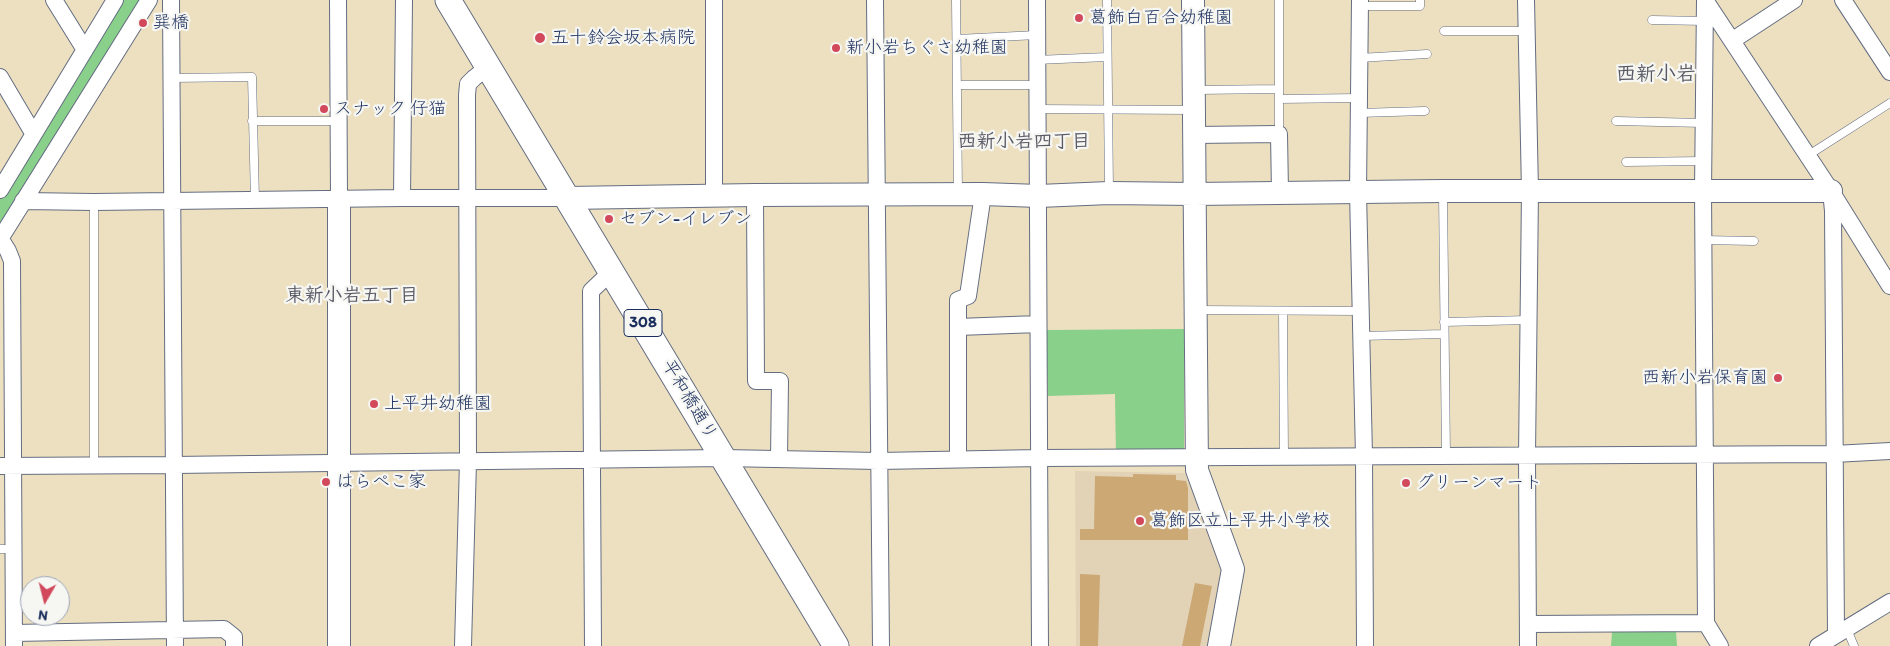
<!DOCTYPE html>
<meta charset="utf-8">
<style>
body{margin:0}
#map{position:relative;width:1890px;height:646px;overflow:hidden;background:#ede0c1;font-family:Itim,sans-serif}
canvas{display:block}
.north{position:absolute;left:20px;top:576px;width:50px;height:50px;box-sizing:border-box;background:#f6f6f2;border:1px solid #9ea6b7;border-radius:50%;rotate:188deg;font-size:14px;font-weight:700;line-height:20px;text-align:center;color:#1b2f5e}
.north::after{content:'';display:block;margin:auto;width:18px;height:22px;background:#d1495b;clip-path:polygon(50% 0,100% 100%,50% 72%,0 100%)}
</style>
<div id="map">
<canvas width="1890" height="646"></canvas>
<div class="north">N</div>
</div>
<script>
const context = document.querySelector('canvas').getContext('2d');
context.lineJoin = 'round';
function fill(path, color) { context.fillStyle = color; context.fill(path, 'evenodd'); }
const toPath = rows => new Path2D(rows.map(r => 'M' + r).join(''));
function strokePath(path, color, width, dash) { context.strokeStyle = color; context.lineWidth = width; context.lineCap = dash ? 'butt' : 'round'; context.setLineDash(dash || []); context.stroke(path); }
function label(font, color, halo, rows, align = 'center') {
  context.font = font + ' Itim,"Klee One",sans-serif'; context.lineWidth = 4.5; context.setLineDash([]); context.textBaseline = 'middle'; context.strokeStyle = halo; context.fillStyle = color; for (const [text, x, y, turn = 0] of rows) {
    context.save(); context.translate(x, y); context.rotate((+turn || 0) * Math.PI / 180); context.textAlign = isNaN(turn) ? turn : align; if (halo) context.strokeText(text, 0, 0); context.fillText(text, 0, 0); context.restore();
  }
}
fill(toPath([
 [1075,471,1185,473,1224,569,1208,646,1076,646]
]), '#e2d2b6');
fill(toPath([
 [121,0,141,0,0,225,0,198],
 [1184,329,1184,456,1116,457,1115,394,1048,396,1046,330],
 [1676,631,1677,646,1611,646,1612,632]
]), '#89d08a');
fill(toPath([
 [1133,474,1176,475,1176,480,1186,481,1188,488,1188,540,1080,540,1080,529,1094,529,1095,476,1133,477],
 [1080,574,1100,575,1098,646,1080,646],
 [1195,583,1212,586,1200,646,1182,646]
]), '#cca875');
const lane = toPath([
 [956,0,958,192],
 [1107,0,1109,191],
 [1360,6,1420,6,1420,0],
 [1652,20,1704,21],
 [1444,31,1526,31],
 [957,39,1037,35],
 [1359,58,1427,54],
 [1036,60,1107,57],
 [172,78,252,77,255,200],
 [957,85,1036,85],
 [1196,90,1279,89],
 [1279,99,1359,98],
 [1036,109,1191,110],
 [1359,113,1425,111],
 [252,121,338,121],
 [1616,121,1703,123],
 [1279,134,1279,0],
 [1807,156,1890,103],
 [1626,162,1703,161],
 [1443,193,1446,456],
 [1703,240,1754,241],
 [1197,310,1360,311],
 [1283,311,1284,458],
 [1444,322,1529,320],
 [1361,336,1444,334],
 [94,465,94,202],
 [0,549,14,549],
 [1847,629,1854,646]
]);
const street = toPath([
 [54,0,85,50],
 [171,0,175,646],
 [338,0,339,198],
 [875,0,881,646],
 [1037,0,1040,646],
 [1360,0,1358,192,1364,456,1365,646],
 [1526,0,1530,191,1527,455,1528,646],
 [1705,0,1703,191,1706,623,1720,646],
 [1705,0,1831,191,1890,286],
 [1843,0,1890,72],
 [1733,40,1794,0],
 [0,77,33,133],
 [1194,135,1279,134,1280,192],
 [0,190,115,0],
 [1831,191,1833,211,1836,635],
 [714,195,714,0],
 [755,195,756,381,780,381,779,459],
 [402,198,404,0],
 [23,201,94,202,402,198,568,198],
 [0,238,8,251,12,261,14,646],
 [0,239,149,0],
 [958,327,1038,324],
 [958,459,958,300,968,296,983,194],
 [0,466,174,465,723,458,879,461,1039,458,1834,454,1890,451],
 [1528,624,1706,623],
 [14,633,224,629,234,637,234,646],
 [463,646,468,461,467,95,468,84,474,78,488,67],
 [593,646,591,291,612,271],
 [1818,646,1890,602]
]);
const secondary = toPath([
 [1193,0,1197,470,1233,569,1219,646],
 [339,198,339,646],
 [568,198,755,195,983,194,1039,196,1109,193,1194,194,1443,191,1831,191]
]);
const primary = toPath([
 [448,0,836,646]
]);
strokePath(lane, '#646d81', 9);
strokePath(street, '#646d81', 18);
strokePath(secondary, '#646d81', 24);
strokePath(primary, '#646d81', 27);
strokePath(lane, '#fff', 8);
strokePath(street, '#fff', 16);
strokePath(secondary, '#fff', 22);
strokePath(primary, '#fff', 25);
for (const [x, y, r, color] of [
 [1079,18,5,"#d1495b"],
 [143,23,5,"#d1495b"],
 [540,38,6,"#d1495b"],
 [836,48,5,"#d1495b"],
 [324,109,5,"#d1495b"],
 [609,219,5,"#d1495b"],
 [1778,378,5,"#d1495b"],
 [374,404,5,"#d1495b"],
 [326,482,5,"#d1495b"],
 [1406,483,5,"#d1495b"],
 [1140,521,5,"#d1495b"]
]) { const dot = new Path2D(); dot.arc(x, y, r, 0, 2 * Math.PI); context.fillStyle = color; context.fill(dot); strokePath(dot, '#f6f6f2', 2); }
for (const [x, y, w] of [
 [643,323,38]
]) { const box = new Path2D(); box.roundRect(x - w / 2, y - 13.5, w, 27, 4); context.fillStyle = '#f6f6f2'; context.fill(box); strokePath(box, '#1b2f5e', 1); }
label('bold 16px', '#1b2f5e', null, [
 ["308",643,323]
]);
label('18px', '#1b2f5e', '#f6f6f2', [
 ["葛飾白百合幼稚園",1089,18],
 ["巽橋",153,23],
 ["五十鈴会坂本病院",551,38],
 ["新小岩ちぐさ幼稚園",846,48],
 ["スナック 仔猫",334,109],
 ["セブン-イレブン",619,219],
 ["西新小岩保育園",1768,378,"right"],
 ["上平井幼稚園",384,404],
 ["はらぺこ家",336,482],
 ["グリーンマート",1416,483],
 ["葛飾区立上平井小学校",1150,521]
], 'left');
label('18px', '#1b2f5e', '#f6f6f2', [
 ["平和橋通り",689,400,59]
]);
label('bold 19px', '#595966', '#f6f6f2', [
 ["西新小岩四丁目",1024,142],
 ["東新小岩五丁目",352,296]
]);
label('bold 20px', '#595966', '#f6f6f2', [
 ["西新小岩",1656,75]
]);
</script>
